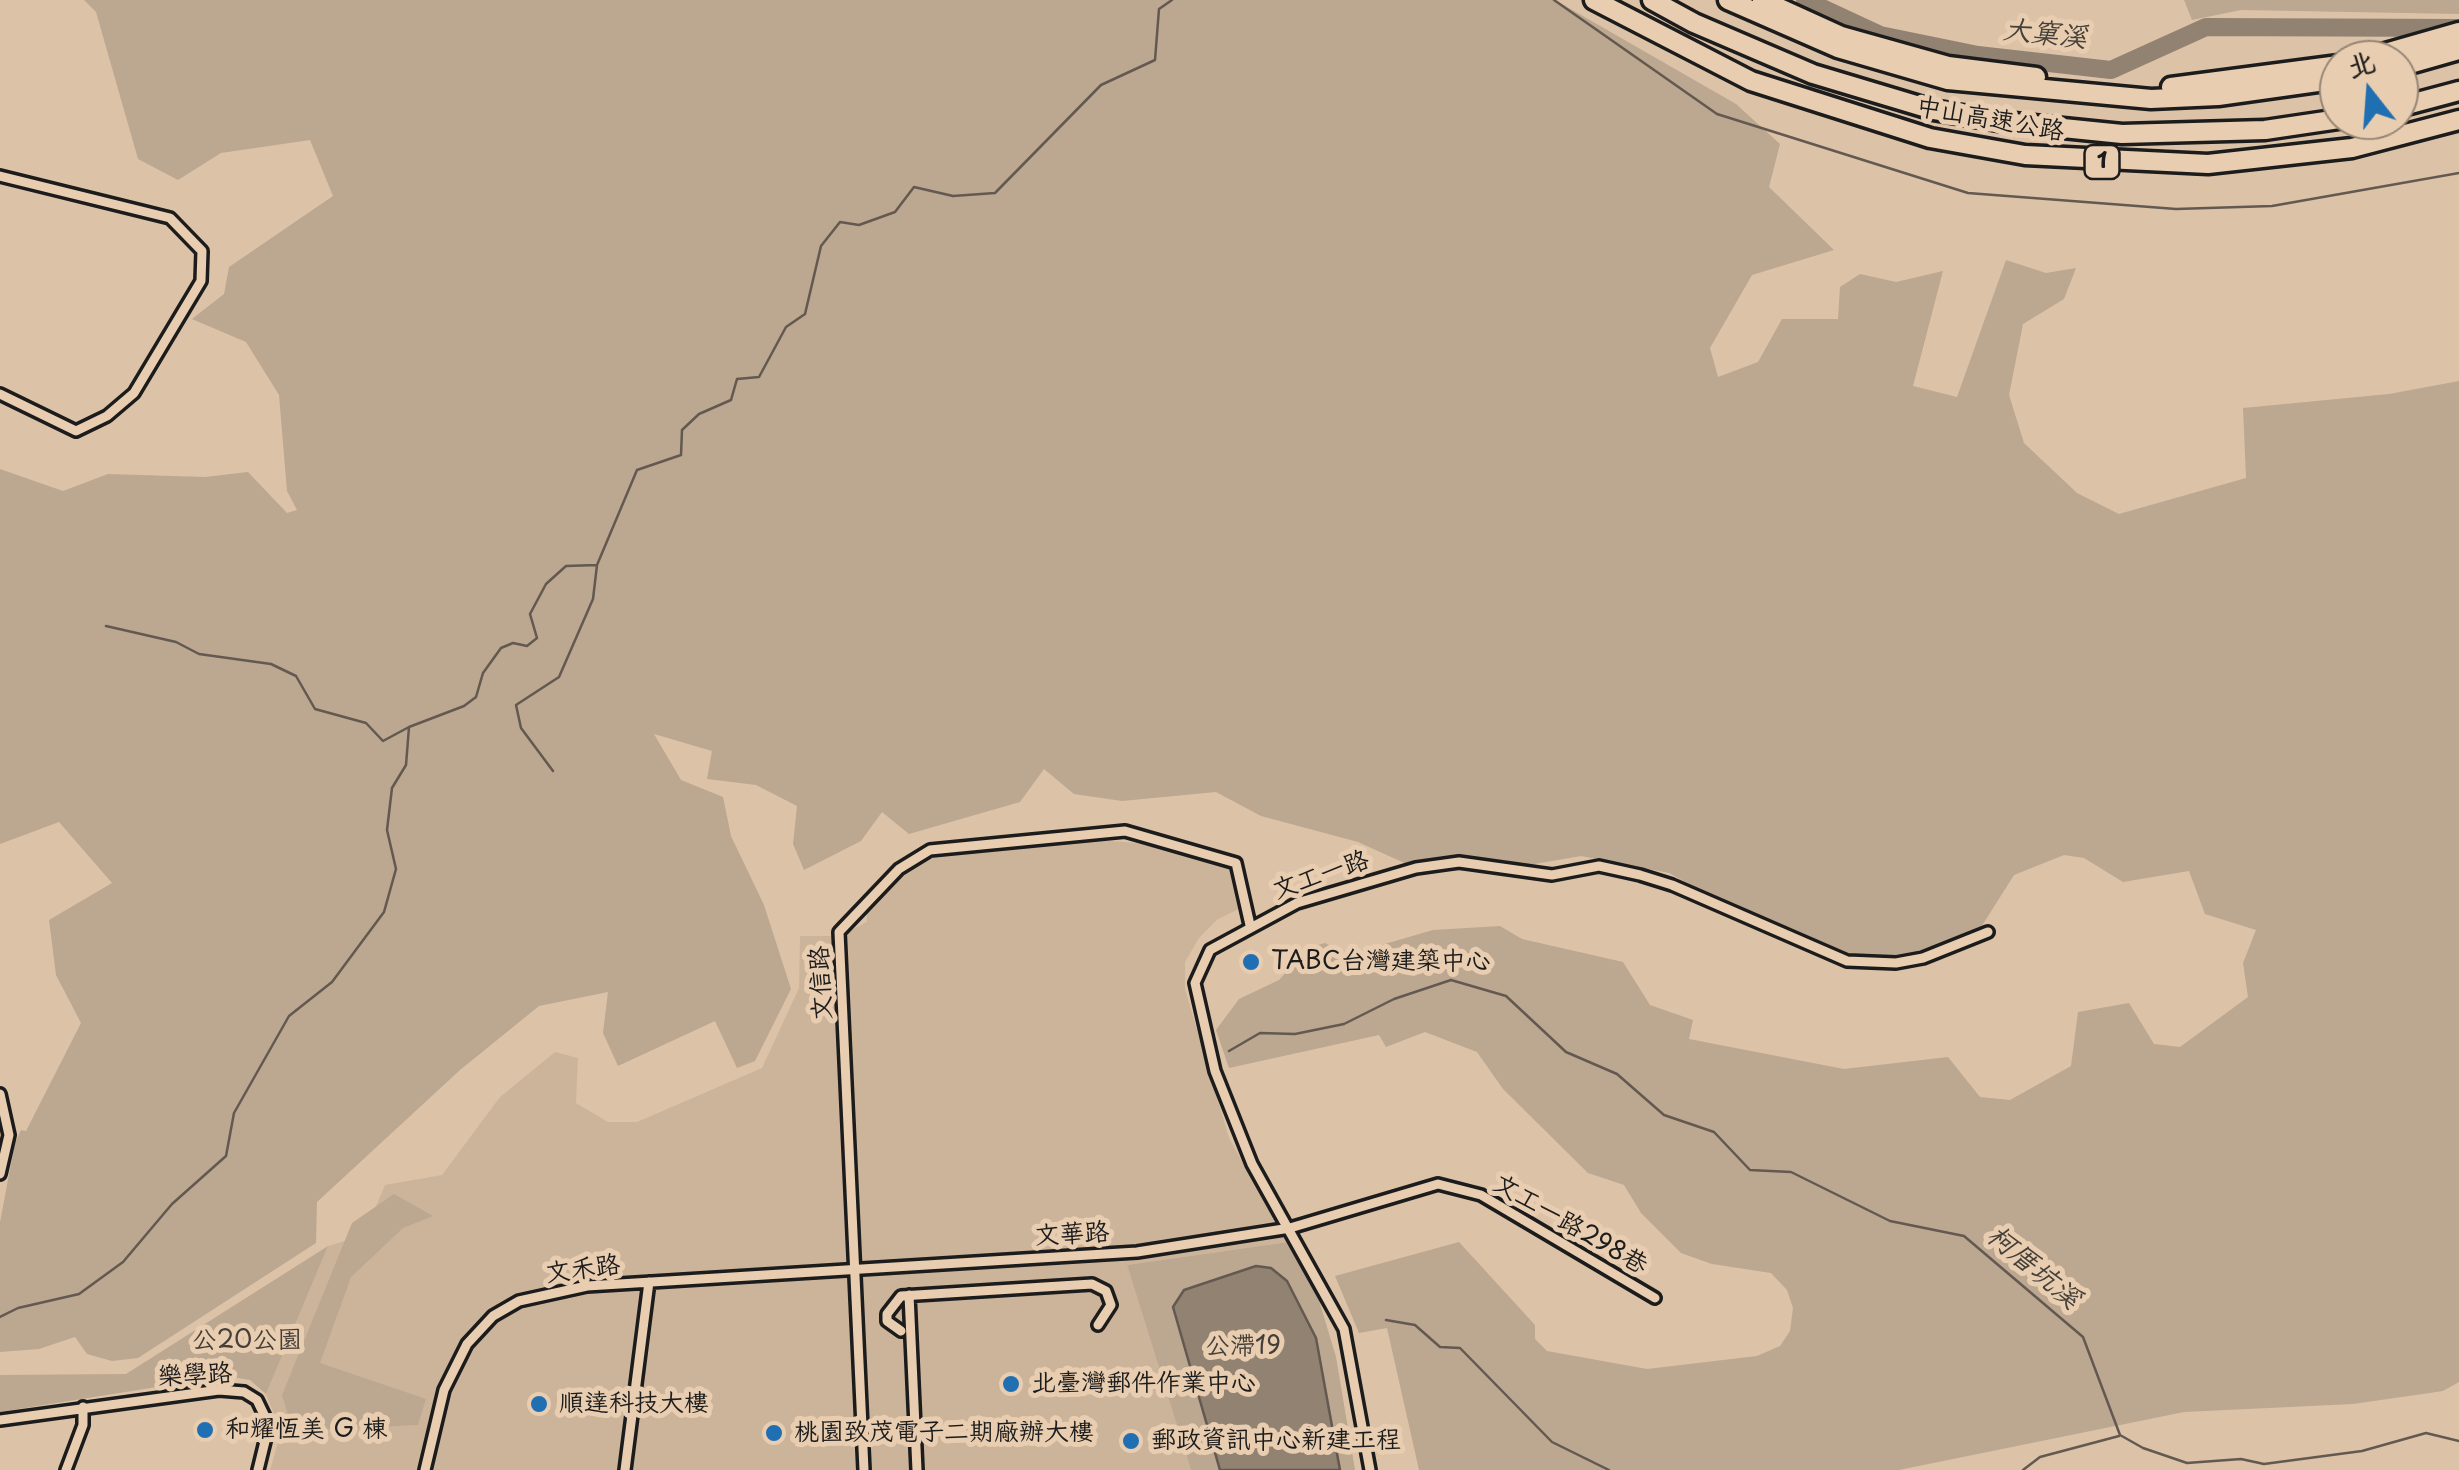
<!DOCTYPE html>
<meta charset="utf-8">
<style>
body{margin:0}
#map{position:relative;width:2459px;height:1470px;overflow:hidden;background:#dcc2a7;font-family:"Playpen Sans","LXGW WenKai TC",sans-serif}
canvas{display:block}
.north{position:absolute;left:2319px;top:40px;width:100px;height:100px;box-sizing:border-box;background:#e8cdb0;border:2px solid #968675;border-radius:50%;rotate:343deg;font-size:28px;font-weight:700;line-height:40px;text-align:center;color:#1c1c1c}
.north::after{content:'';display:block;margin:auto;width:35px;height:45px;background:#1f6fb2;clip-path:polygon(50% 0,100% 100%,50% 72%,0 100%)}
</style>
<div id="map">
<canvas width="2459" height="1470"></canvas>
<div class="north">北</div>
</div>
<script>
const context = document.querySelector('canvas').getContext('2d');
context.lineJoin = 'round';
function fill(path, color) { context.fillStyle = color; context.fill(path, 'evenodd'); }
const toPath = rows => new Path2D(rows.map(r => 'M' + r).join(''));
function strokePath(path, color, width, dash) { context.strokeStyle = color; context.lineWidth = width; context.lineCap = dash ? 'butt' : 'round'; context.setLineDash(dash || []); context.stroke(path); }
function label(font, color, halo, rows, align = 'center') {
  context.font = font + ' "Playpen Sans","LXGW WenKai TC",sans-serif'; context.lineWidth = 10; context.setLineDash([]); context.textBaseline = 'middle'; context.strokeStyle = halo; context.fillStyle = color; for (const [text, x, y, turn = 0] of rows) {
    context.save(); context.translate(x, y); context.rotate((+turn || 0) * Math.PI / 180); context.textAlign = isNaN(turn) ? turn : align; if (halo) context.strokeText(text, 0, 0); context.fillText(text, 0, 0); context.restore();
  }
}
fill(toPath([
 [1085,839,1137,843,1235,862,1243,907,1218,919,1199,938,1185,962,1185,989,1229,1138,1288,1242,1127,1265,1191,1470,270,1470,281,1432,266,1394,328,1246,364,1235,385,1185,442,1175,500,1097,555,1052,578,1058,576,1103,608,1122,637,1122,762,1068,799,988,800,936,839,936,867,922,867,912,910,865,922,858,960,851]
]), '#ccb49b');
fill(toPath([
 [84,0,1555,0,1736,104,1780,144,1769,187,1834,250,1752,275,1710,348,1718,377,1758,362,1782,319,1838,319,1840,287,1860,274,1896,282,1943,271,1913,386,1957,397,2006,260,2046,273,2076,268,2064,299,2023,324,2009,395,2024,443,2077,493,2119,514,2246,478,2243,408,2389,394,2459,381,2459,1382,2443,1391,2353,1404,2184,1412,1899,1470,1419,1470,1387,1328,1359,1333,1335,1276,1459,1242,1535,1325,1535,1339,1547,1351,1647,1369,1757,1356,1780,1346,1790,1331,1793,1308,1787,1290,1771,1273,1712,1264,1681,1253,1641,1213,1624,1185,1588,1173,1503,1089,1477,1052,1425,1032,1386,1047,1379,1035,1229,1068,1216,1030,1239,999,1279,980,1308,948,1325,943,1347,955,1433,930,1500,926,1522,939,1623,962,1650,1005,1693,1020,1689,1039,1844,1069,1948,1057,1980,1097,2010,1100,2071,1066,2078,1012,2129,1003,2154,1044,2180,1047,2248,997,2243,963,2256,930,2205,914,2189,871,2123,882,2084,858,2064,855,2014,875,1978,932,1923,956,1856,962,1735,910,1669,873,1581,856,1494,871,1420,870,1358,842,1261,816,1216,792,1122,801,1074,794,1044,769,1020,802,909,834,882,812,861,841,804,870,793,844,797,806,756,785,707,779,712,751,654,734,681,780,723,797,731,836,764,905,791,989,755,1061,737,1068,715,1021,618,1066,603,1033,608,992,539,1006,460,1070,317,1202,316,1243,138,1358,112,1361,87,1354,75,1337,39,1349,0,1352,0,1222,15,1143,21,1130,26,1131,81,1023,56,975,49,920,112,883,59,822,0,844,0,469,63,491,108,474,205,477,248,472,287,513,297,510,287,491,279,395,246,342,192,319,224,294,229,267,333,196,310,140,221,153,178,180,138,159,96,12],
 [2184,0,2459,0,2459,14,2241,10,2192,20],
 [394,1194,433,1216,403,1228,351,1277,320,1363,426,1399,418,1425,293,1431,282,1395,352,1223],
 [1288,1242,1318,1297,1336,1357,1355,1470,1191,1470,1127,1265],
 [328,1246,266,1394,250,1380,226,1376,0,1412,0,1375,126,1374]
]), '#bca790');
const water = toPath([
 [1256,1266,1271,1268,1287,1281,1316,1338,1340,1470,1220,1470,1173,1307,1184,1290,1256,1266]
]);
fill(water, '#928272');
strokePath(water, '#635950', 2.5);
strokePath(toPath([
 [1554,0,1717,114,1968,193,2176,209,2272,206,2459,173],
 [106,626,176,642,199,654,271,664,296,676,315,709,366,723,383,741,409,727],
 [553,771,521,728,516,705,559,677,593,599,597,565],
 [1229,1051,1260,1033,1295,1034,1344,1024,1394,999,1451,980,1506,996,1566,1052,1617,1074,1664,1115,1714,1132,1750,1170,1791,1172,1890,1221,1964,1236,2083,1337,2120,1435,2143,1448,2187,1463,2241,1459,2264,1464,2362,1451,2426,1433,2459,1441],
 [0,1317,18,1308,79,1294,123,1262,172,1204,226,1156,234,1113,289,1016,332,982,384,912,396,869,387,830,392,788,406,765,409,727,464,706,476,697,483,673,501,648,513,643,527,646,537,638,530,614,546,584,566,566,597,565,637,470,681,455,682,430,699,414,731,400,737,379,759,377,786,327,805,314,821,246,840,222,859,225,895,212,914,187,953,196,995,193,1101,85,1155,60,1159,9,1172,0],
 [1386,1320,1415,1325,1440,1347,1460,1348,1552,1442,1609,1470],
 [2023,1470,2040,1457,2119,1436]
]), '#635950', 2.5);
strokePath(toPath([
 [1805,0,1880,35,1978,55,2111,70,2206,27,2459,28]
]), '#928272', 18);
const street = toPath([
 [0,176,170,218,202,251,201,281,134,393,107,416,76,431,0,394],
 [0,1094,9,1135,0,1174],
 [909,1295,917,1470],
 [901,1331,887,1321,887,1314,901,1296,1092,1284,1106,1291,1111,1305,1098,1325],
 [0,1420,219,1390,244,1392,257,1400,269,1425,258,1470],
 [66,1470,83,1425,83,1407],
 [425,1470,444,1390,467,1344,493,1316,519,1301,587,1286,1137,1252,1290,1228,1438,1184,1481,1195,1655,1298],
 [625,1470,649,1282],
 [864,1470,839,932,899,869,930,850,1125,831,1236,863,1250,925],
 [1370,1470,1344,1329,1252,1164,1215,1071,1195,983,1210,950,1297,903,1416,868,1459,862,1552,875,1599,866,1640,875,1672,885,1847,961,1896,963,1923,958,1988,932]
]);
const highway = toPath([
 [1594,0,1751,81,1930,138,2025,155,2208,164,2352,148,2459,120],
 [1652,0,1694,23,1813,74,1933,110,2004,122,2122,134,2265,130,2339,119],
 [1728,0,1838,48,1948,80,2151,99,2218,96,2339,79],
 [1762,0,1841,36,1948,66,2036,77],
 [2361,60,2459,32],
 [2399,67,2459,50],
 [2171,87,2339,65],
 [2399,107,2459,91]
]);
strokePath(street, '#1c1c1c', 16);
strokePath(highway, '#1c1c1c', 25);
strokePath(street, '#e8cdb0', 9);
strokePath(highway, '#e8cdb0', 18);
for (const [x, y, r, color] of [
 [1251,962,10,"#1f6fb2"],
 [1011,1384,10,"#1f6fb2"],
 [539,1404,10,"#1f6fb2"],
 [205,1430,10,"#1f6fb2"],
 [774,1433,10,"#1f6fb2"],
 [1131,1441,10,"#1f6fb2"]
]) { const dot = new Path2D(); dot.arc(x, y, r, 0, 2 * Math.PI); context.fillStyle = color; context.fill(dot); strokePath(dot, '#e8cdb0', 4); }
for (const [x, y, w] of [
 [2102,162,35]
]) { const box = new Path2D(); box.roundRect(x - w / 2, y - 17, w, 34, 8); context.fillStyle = '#e8cdb0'; context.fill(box); strokePath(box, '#1c1c1c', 2.5); }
label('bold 22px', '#1c1c1c', null, [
 ["1",2102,162]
]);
label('25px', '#1c1c1c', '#e8cdb0', [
 ["中山高速公路",1990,120,10],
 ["文工一路",1321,876,-19],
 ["文信路",822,983,-93],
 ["文工一路298巷",1570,1225,30],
 ["文華路",1072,1235,-3],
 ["文禾路",583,1270,-7],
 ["樂學路",195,1376,-3]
]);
label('25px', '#1c1c1c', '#e8cdb0', [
 ["TABC台灣建築中心",1271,962],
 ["北臺灣郵件作業中心",1031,1384],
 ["順達科技大樓",559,1404],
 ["和耀恆美 G 棟",225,1430],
 ["桃園致茂電子二期廠辦大樓",794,1433],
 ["郵政資訊中心新建工程",1151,1441]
], 'left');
label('25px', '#443f39', '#e8cdb0', [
 ["公20公園",247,1341],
 ["公滯19",1243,1347]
]);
label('italic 28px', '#45403a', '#e8cdb0', [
 ["大窠溪",2045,35,6],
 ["柯厝坑溪",2033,1268,40]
]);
</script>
